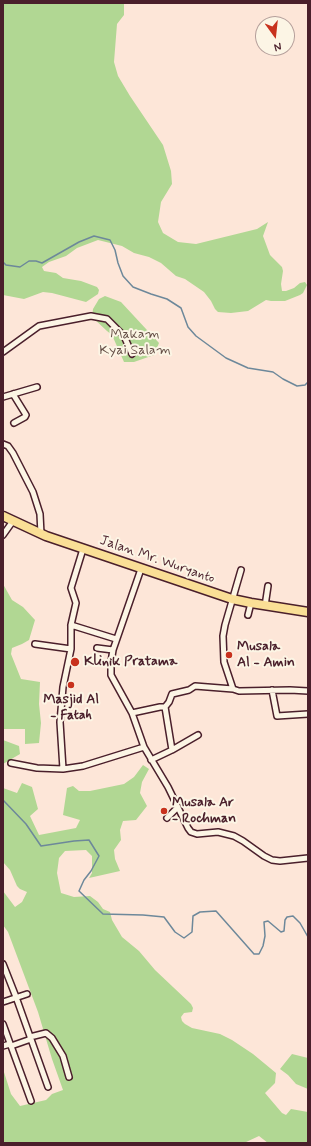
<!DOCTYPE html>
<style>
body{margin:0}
#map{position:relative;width:311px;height:1146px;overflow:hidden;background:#fde6d8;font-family:Mynerve,sans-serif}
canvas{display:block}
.frame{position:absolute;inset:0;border:4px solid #4a1f2b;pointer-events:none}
.north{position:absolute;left:255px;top:16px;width:40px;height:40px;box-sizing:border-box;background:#fcf5e5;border:1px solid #b59f9b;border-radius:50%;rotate:165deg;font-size:11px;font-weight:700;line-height:16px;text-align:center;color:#4a1f2b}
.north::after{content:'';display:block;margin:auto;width:14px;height:18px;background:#c8321e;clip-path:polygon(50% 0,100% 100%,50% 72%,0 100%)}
</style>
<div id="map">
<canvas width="311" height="1146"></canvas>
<div class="frame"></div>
<div class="north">N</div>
</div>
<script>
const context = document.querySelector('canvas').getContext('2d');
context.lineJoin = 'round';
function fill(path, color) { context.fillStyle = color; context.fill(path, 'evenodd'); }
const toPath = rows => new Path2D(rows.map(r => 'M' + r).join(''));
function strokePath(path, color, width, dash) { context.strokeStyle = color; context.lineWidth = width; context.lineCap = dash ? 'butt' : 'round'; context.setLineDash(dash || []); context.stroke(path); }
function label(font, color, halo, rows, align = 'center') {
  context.font = font + ' Mynerve,sans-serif'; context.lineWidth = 4; context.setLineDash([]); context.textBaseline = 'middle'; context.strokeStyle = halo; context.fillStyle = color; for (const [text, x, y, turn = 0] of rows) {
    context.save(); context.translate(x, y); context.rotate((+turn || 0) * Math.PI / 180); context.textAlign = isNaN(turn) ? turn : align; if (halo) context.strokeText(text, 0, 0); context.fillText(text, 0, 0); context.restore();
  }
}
fill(toPath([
 [3,3,124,3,124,15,117,24,114,62,118,76,130,96,163,145,171,171,172,184,161,202,158,222,163,233,178,242,196,244,257,229,268,222,263,236,270,255,282,267,283,271,281,284,282,291,286,291,294,288,300,283,305,282,307,285,303,293,300,295,285,301,271,301,266,300,248,311,231,313,218,312,215,309,211,301,204,292,185,279,176,276,161,263,149,257,134,253,122,246,98,240,77,248,66,256,49,262,42,267,44,271,56,273,63,278,81,281,97,287,99,290,98,294,86,302,52,293,43,292,24,299,3,295],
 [105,296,121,302,159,343,154,355,134,362,124,362,112,335,107,331,92,317,93,309,99,299],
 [3,584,12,600,23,607,35,620,29,640,22,644,12,648,11,654,21,679,40,682,39,704,41,723,39,743,25,744,25,729,3,729],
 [3,740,19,746,20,754,3,764],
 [143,765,149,769,142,782,140,793,147,806,136,820,123,821,120,830,121,840,114,850,115,859,120,871,89,878,92,873,92,856,86,850,65,851,59,858,57,873,61,893,74,897,90,896,98,902,103,909,110,912,112,920,122,937,139,951,155,970,191,1004,193,1008,192,1012,184,1013,181,1017,182,1021,185,1024,192,1028,220,1034,232,1040,253,1054,276,1073,275,1083,265,1093,282,1113,286,1115,291,1109,308,1112,308,1143,268,1143,259,1136,244,1143,3,1143,3,1069,11,1094,20,1106,46,1100,52,1094,63,1090,52,1059,38,1012,8,932,3,925,3,891,15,907,22,902,27,892,20,889,17,886,10,870,3,862,3,788,17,793,22,783,32,787,38,809,30,816,39,835,76,828,80,820,63,815,67,788,73,786,79,791,90,791,124,784,134,777],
 [292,1054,308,1058,308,1089,296,1084,288,1075,280,1069]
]), '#b1d793');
strokePath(toPath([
 [3,262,6,265,20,267,29,261,36,261,42,263,79,242,94,236,110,240,115,250,118,263,123,276,133,287,151,294,167,299,181,308,188,327,196,336,226,358,248,368,273,372,283,379,297,386,305,385,308,382],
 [3,800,26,824,41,846,74,841,89,840,99,856,91,871,84,880,79,891,103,914,143,915,164,917,175,932,184,938,192,932,193,916,200,912,216,911,254,954,259,954,263,946,265,936,264,922,268,921,281,932,284,931,285,920,287,917,293,916,300,923,308,937]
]), '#6d889a', 1.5);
const minor = toPath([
 [3,352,39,326,91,316,107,319,124,336,132,354],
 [13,394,26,415,25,417,14,423],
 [3,397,37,387],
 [3,444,8,446,13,453,33,492,40,514,41,534],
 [3,535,13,521],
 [141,569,113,650,111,662,111,675,132,713,144,747,168,787,188,828,191,832,197,834,218,832,234,836,243,841,264,856,272,860,280,861,308,858],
 [241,570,225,625,223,636,224,662,233,689,239,691,290,690,308,691],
 [265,606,268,586],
 [248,615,251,603],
 [71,625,116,639],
 [35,644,71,649],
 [97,648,113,650],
 [272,690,277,716,308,714],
 [165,707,169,702,172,694,189,690,195,686,233,689],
 [132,713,160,707,165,707,172,750,151,760],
 [172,750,198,735],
 [11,763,37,768,63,769,83,766,144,747],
 [63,769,60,722,63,687,71,649,71,625,76,603,71,588,83,549],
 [167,818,178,807],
 [3,964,16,997,48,1087],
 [3,1002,27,994],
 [3,1024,31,1101],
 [30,1037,46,1033,52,1038,63,1056,69,1077],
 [3,1046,10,1044],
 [11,1046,31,1039]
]);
const primary = toPath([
 [3,516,46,536,232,599,251,603,308,612]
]);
strokePath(minor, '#4a1f2b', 8);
strokePath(primary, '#4a1f2b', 11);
strokePath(minor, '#fcf5e5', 5);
strokePath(primary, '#fadf96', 8);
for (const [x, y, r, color] of [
 [229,655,4,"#c8321e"],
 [75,662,5,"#c8321e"],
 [71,685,4,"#c8321e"],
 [164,811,4,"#c8321e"]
]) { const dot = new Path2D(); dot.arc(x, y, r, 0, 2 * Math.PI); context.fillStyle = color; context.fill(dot); strokePath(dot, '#fcf5e5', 1.5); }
label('14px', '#644d45', '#fcf5e5', [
 ["Makam",135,335],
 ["Kyai Salam",135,351]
]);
label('14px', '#4a1f2b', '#fcf5e5', [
 ["Jalan Mr. Wuryanto",157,560,19]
]);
label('bold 14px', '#4a1f2b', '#fcf5e5', [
 ["Musala",237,647],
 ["Al - Amin",237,663],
 ["Klinik Pratama",84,662],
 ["Masjid Al",71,700,"center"],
 ["- Fatah",71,716,"center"],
 ["Musala Ar",172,803],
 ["- Rochman",172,819]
], 'left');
</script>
